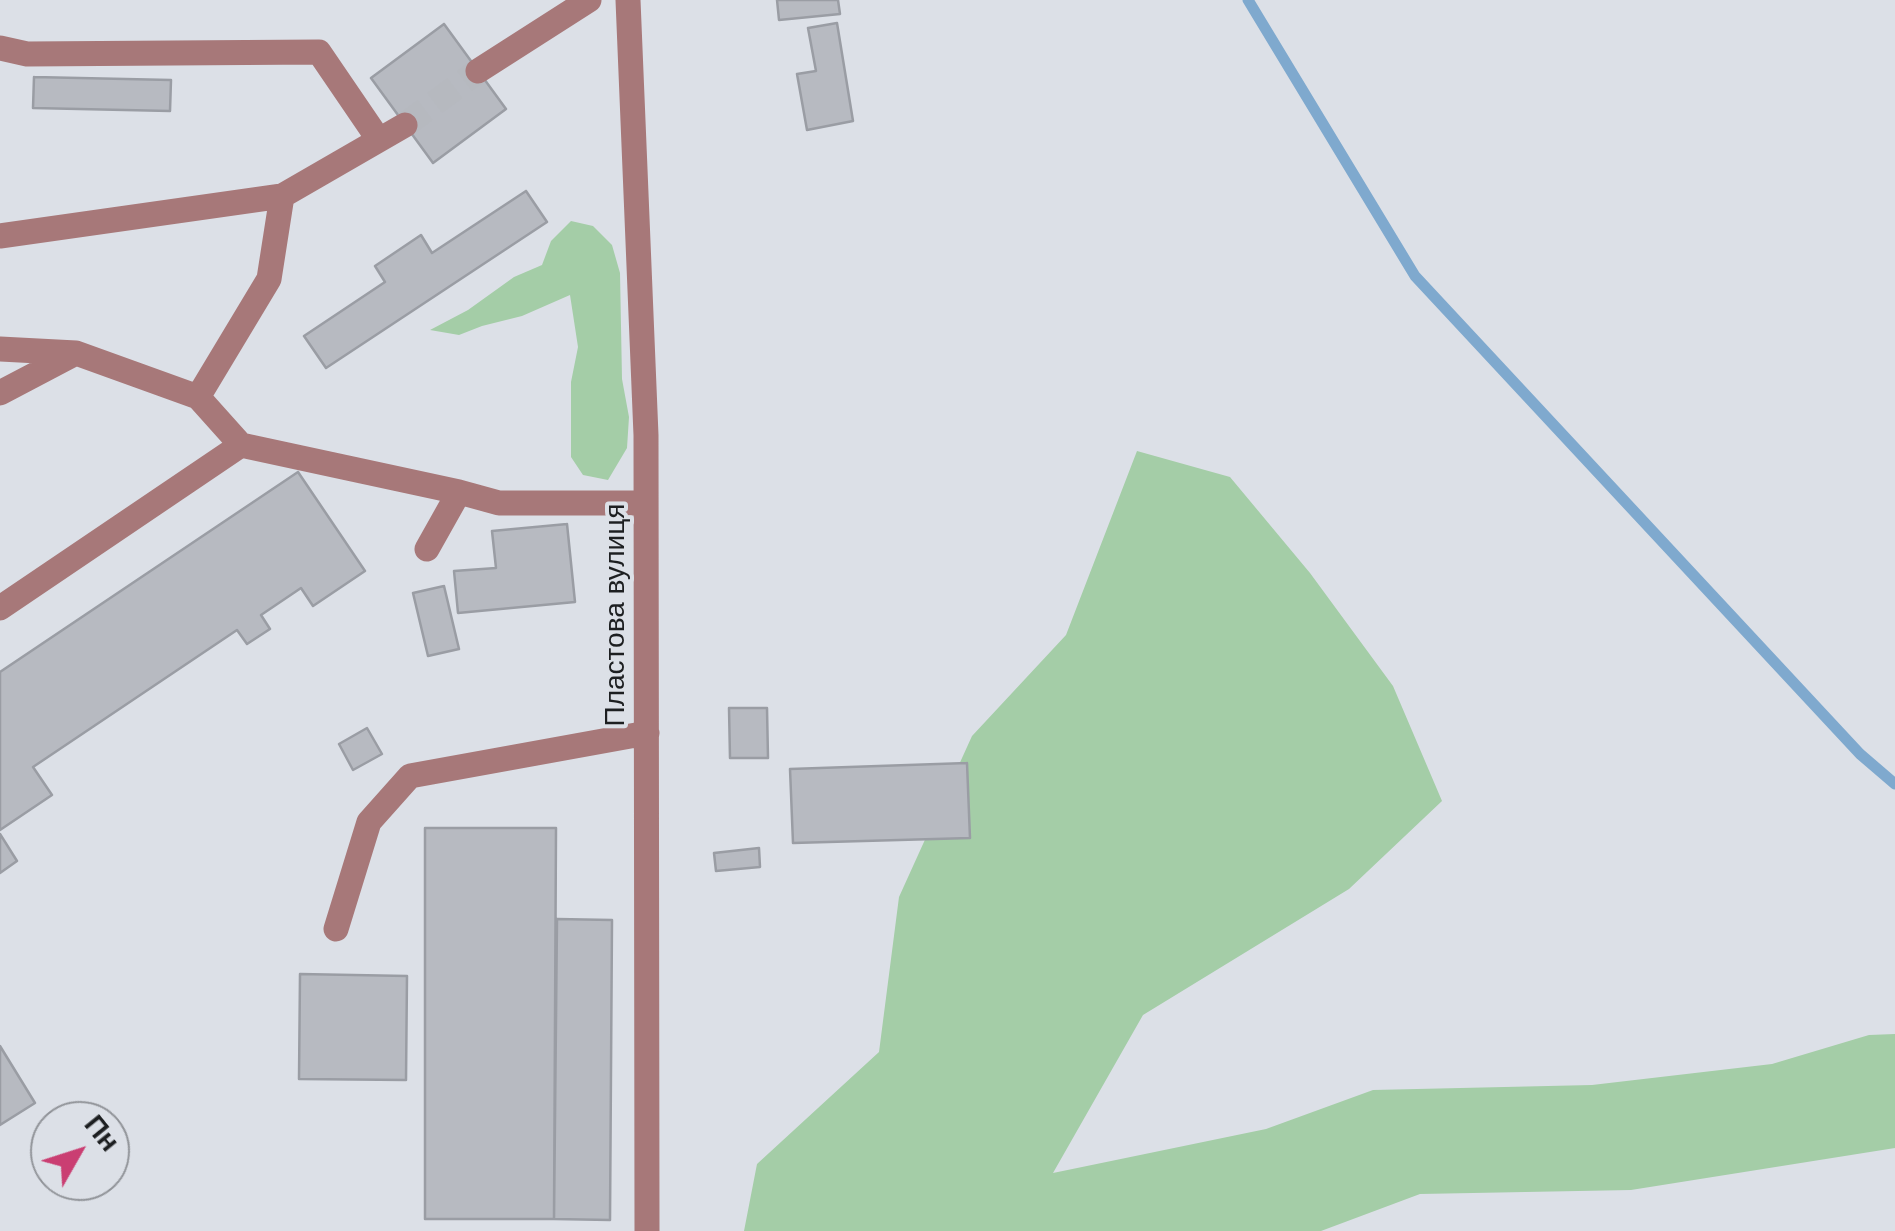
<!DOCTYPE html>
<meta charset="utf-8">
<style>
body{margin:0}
#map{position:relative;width:1895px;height:1231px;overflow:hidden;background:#dce0e7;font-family:Arial,sans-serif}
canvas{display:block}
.north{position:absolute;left:30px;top:1101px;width:100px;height:100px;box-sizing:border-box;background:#dce0e7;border:2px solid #909398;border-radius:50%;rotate:51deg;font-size:28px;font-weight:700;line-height:40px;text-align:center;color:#1d1f21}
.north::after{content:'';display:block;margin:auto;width:35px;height:45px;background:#ca3e72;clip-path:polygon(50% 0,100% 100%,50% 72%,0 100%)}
</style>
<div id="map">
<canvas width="1895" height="1231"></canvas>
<div class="north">Пн</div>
</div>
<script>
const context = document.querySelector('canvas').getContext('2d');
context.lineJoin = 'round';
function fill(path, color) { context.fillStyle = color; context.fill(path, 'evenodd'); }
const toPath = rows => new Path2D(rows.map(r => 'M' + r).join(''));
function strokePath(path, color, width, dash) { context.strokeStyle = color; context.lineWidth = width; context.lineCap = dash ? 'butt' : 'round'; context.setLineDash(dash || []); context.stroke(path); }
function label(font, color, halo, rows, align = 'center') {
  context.font = font + ' Arial,sans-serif'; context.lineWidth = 8; context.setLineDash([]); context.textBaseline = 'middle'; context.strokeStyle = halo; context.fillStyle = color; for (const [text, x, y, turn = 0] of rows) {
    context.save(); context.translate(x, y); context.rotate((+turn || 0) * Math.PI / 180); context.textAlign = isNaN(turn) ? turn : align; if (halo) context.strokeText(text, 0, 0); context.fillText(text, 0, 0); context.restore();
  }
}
fill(toPath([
 [571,221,593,226,612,245,620,273,622,379,629,417,627,448,608,480,583,475,571,457,571,382,578,347,570,295,522,316,482,326,459,335,430,330,468,310,514,277,542,265,551,241],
 [1137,451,1230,477,1310,573,1393,686,1442,801,1349,889,1143,1015,1053,1173,1266,1129,1373,1090,1592,1085,1772,1064,1869,1035,1895,1034,1895,1148,1631,1190,1420,1194,1321,1231,744,1231,757,1164,879,1052,899,897,972,736,1066,635]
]), '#a4cda7');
strokePath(toPath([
 [1248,0,1415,276,1860,754,1895,784]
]), '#7fa9ce', 11);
const building = toPath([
 [777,0,838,0,840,14,779,20,777,0],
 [837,23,853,121,807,130,797,74,816,71,808,28,837,23],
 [444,24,506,109,433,163,371,78,444,24],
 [34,77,171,80,170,111,33,108,34,77],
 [526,191,547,222,326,368,304,336,385,282,375,266,421,235,432,253,526,191],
 [298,472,365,571,313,606,301,588,261,615,270,629,247,644,237,630,33,767,52,795,0,830,0,672,298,472],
 [567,524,575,602,458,613,454,571,496,568,492,531,567,524],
 [444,586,459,649,428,656,413,593,444,586],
 [729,708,767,708,768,758,730,758,729,708],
 [367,728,382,754,353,770,339,744,367,728],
 [967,763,970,838,793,843,790,769,967,763],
 [425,828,556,828,554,1219,425,1219,425,828],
 [0,834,17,861,0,873,0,834],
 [759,848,760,867,716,871,714,853,759,848],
 [557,919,612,920,610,1220,554,1219,557,919],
 [300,974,407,976,406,1080,299,1079,300,974],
 [0,1046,35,1103,0,1125,0,1046]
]);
fill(building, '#b7bac1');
strokePath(building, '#9a9da4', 2.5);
strokePath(toPath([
 [405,125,478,71]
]), '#b6b9bf', 25, [25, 12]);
strokePath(toPath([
 [628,0,646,435,647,1231],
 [0,48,27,54,319,52,379,140],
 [478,71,589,0],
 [0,236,282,196,405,125],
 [0,349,76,353,198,397,241,445,0,608],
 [0,393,76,353],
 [198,397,269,279,282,196],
 [241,445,459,492],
 [427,549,459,492,499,503,646,503],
 [336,929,369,822,410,776,647,733]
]), '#a77879', 25);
label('28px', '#1d1f21', '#dce0e7', [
 ["Пластова вулиця",616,615,-90]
]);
</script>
